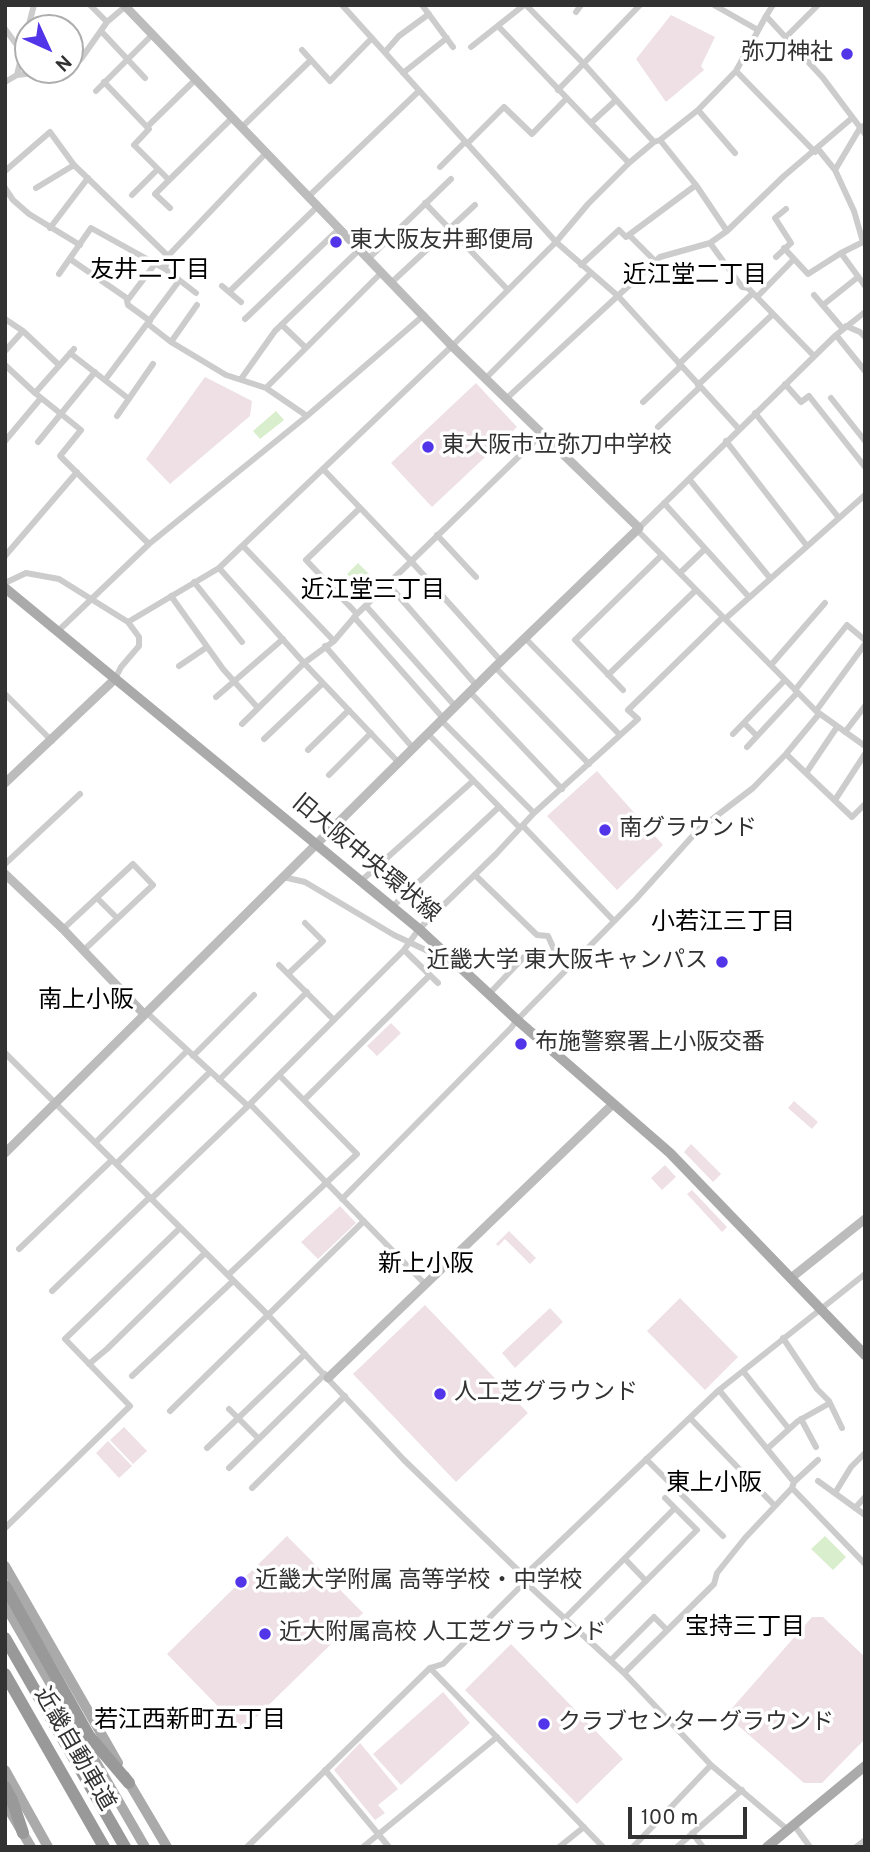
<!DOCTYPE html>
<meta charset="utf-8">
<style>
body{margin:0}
#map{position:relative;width:870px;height:1852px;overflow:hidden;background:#fff;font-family:Overpass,sans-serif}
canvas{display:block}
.frame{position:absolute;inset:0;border:7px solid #323232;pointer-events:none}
.north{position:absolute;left:14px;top:14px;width:70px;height:70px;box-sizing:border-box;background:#fff;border:2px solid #adadad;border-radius:50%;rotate:135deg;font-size:19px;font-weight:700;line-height:28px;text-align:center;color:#323232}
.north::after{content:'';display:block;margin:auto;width:24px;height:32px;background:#5235e8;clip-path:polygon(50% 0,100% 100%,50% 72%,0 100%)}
.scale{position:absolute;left:628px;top:1807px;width:119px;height:32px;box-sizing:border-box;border:4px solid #323232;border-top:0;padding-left:9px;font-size:21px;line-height:24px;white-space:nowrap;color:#323232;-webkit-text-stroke:5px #fff;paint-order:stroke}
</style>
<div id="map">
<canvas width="870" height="1852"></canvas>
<div class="frame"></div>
<div class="north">N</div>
<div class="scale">100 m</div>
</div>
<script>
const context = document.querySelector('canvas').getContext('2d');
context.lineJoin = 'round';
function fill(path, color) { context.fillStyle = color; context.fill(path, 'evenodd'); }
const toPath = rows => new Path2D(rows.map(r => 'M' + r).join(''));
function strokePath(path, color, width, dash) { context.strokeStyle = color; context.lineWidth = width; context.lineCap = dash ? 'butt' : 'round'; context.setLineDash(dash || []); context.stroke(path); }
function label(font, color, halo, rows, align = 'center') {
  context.font = font + ' Overpass,"Noto Sans JP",sans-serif'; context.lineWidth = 7; context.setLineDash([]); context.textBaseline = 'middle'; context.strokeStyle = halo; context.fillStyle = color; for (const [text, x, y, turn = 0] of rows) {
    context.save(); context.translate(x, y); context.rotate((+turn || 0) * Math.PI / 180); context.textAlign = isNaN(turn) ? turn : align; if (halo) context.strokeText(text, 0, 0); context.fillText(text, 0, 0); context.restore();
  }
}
fill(toPath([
 [671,15,715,37,701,66,704,70,666,102,636,59],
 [205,377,252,401,250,416,170,484,146,459],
 [476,383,517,427,432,507,391,463],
 [597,771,663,845,617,890,547,816],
 [391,1023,401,1033,377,1056,367,1046],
 [794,1101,818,1122,812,1129,788,1108],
 [691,1144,721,1174,713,1182,684,1152],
 [665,1165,676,1177,662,1190,651,1178],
 [692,1190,727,1227,722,1232,687,1194],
 [340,1206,356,1223,318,1259,301,1242],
 [509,1231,536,1258,530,1264,505,1239,498,1246,496,1244],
 [680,1298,738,1357,705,1390,647,1331],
 [425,1305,528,1413,456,1482,353,1374],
 [550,1308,563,1322,515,1368,502,1353],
 [124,1427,147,1451,133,1464,110,1440],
 [108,1441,132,1466,119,1478,96,1453],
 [287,1536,363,1613,242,1731,167,1654],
 [812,1617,823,1617,865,1657,865,1739,822,1783,804,1783,726,1715],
 [511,1644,623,1759,577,1804,465,1690],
 [443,1692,470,1723,401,1785,373,1754],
 [360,1743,398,1789,378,1805,385,1813,375,1820,334,1770]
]), '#eee0e5');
fill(toPath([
 [276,411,284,420,260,439,253,431],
 [358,563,379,584,368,595,347,574],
 [825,1536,846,1557,833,1570,811,1549]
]), '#d9eecd');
strokePath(toPath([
 [90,5,107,22],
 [342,5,556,242,618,296,739,429],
 [422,5,453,47],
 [526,5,584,64,654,142],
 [714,5,758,30],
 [576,12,581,5],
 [766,16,773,5],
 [498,26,629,163],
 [28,28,34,5],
 [5,29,22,52],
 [101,31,145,78],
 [786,37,818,5],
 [471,47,524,5],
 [302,50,330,81,372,38],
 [385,52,399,36,429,14],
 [70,68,81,59,107,22,127,5],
 [736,71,815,152],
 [403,73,447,38],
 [17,75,28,29],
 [5,82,17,75,58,70],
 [104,82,147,127],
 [558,90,640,5],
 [96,91,152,35],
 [698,110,735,153],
 [591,123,616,100],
 [242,127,311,60],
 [660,140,696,185,727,231],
 [467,144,504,107,532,134,566,99],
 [818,149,835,170,854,211,863,242],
 [440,167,465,142],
 [835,170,860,128,865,125],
 [5,171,50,132,74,165,168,256,165,269,196,293],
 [169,180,134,145,149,129,147,127,195,80],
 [5,188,13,200,29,214,80,245],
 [36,188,74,165],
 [132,195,158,169],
 [309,196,419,91],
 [425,203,508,290],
 [170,208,155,194,233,117],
 [50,228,88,178],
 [629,235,656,262],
 [865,241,841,253,865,286],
 [710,243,742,287,748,288,814,356],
 [784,248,808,274,841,253],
 [168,256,267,152],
 [776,257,791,243,775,218,786,209],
 [369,258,451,179],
 [70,259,128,299],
 [581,265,619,230,626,237,696,185],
 [59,274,91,228,165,269],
 [392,282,475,205],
 [222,286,241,302],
 [229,292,318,206],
 [814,295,843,329],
 [757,297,794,259],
 [197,305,171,342,226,375,266,388,307,416],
 [823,305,858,277],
 [5,319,23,331,59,365],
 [245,319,340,228],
 [150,321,128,305,127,301,155,264],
 [148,324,171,342],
 [282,325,305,347],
 [846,326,860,332,865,337],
 [836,335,865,371],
 [74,349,35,393,81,430,60,456,149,544],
 [5,351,23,331],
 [70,353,129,399],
 [679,364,753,293],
 [5,365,35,393],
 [486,378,590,274],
 [241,379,275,331,360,249],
 [105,380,179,281],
 [785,384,801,402,809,396,865,467],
 [698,385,773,314],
 [266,388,382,272],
 [507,398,660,257,710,243,727,231,784,176,852,118],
 [831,398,865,441],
 [643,402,681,366],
 [755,413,839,518],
 [117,416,153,364],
 [658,427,700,387],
 [5,441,41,398],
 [726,441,807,546],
 [38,442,95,372],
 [323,469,411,561,501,661],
 [689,479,770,578],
 [664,503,749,597],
 [639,528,836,335,865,312],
 [637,530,816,711,865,746],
 [437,535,476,577],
 [243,546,334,641],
 [5,556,77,472],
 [680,573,705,549],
 [194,582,242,642],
 [5,583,26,573,59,579,128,622,139,637,139,646,121,667,115,679],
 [388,584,476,685],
 [171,596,223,669,258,708],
 [366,606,455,706],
 [357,614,306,560,360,508],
 [354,617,443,718],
 [725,619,865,495],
 [128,622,219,568],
 [57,632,149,544,307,416,424,315],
 [525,638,620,735],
 [325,646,413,748],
 [771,665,825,603],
 [179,666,207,647],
 [495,667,589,764],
 [608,675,696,590],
 [623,690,575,640,662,555],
 [795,690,847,625,865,640],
 [470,692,562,789],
 [5,694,52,741],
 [216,697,283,639],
 [816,711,865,644],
 [441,720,534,813],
 [744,723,757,736],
 [242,724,304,663,334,641,357,614,543,433],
 [845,732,865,706],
 [428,734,520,828],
 [733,734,785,680],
 [264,739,323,683],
 [747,747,797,693],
 [308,750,349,710],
 [786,754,852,817,865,804],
 [399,763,304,663,219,568,452,346,556,242,588,204,629,163,654,142,660,140,698,110,736,71,766,16,823,78,865,134],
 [806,773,837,727],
 [329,775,371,733],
 [835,800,865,754],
 [523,826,614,921],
 [5,864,80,794],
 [475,875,537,935,548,936,556,954,569,967],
 [283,877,305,882,394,935,451,962],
 [361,881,473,781],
 [97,898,117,918],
 [392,907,499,807],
 [63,929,133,864,153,885,84,950],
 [404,950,438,983],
 [279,965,334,1020],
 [288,974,323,941,305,923],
 [489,994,524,957],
 [146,1012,248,1106],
 [5,1053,268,1315,404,1460,524,1576],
 [193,1056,254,995],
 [219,1080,307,992],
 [304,1100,430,975],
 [250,1104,425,1284],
 [95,1143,187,1051],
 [116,1164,210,1072],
 [151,1199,248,1106,404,950,419,929,496,854,534,813,638,719,628,710,723,617],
 [342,1199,511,1028,517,1020,636,899,698,830,753,788,786,754,819,714],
 [19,1249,112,1160],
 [228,1275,357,1154,279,1075],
 [52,1291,149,1198],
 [783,1338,817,1389,829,1401,842,1428],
 [89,1364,107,1349,205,1253],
 [743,1371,789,1429],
 [132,1376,233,1281],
 [719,1390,794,1482,792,1488,865,1564],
 [229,1409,259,1439],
 [170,1411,364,1221],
 [690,1418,775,1506],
 [801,1419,816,1447],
 [207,1448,305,1354],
 [767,1449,798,1421,830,1403],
 [646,1459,723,1536],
 [229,1468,325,1374],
 [818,1481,865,1515],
 [794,1482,818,1460],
 [252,1488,345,1396],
 [835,1493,851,1467,865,1453],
 [855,1508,865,1497],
 [5,1528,130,1406,65,1339,180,1228],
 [625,1559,646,1581],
 [525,1582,624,1673,711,1765,788,1830],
 [564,1619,675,1508],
 [588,1639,697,1530,665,1498],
 [611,1660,654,1617,667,1630],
 [430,1668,603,1847],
 [624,1673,714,1584,717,1573,745,1538,792,1488],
 [325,1770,389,1847],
 [794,1825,810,1847],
 [692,1833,703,1847],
 [247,1847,430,1668,443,1664,525,1582,524,1576,719,1390,865,1274],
 [363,1847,497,1737],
 [559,1847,584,1827],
 [633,1847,711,1765],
 [677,1847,742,1790],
 [856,1847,865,1840]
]), '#ccc', 6);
strokePath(toPath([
 [5,783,115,679],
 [5,874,63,929,144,1014],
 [5,1153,495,667,639,528,452,346,125,6],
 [791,1278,865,1219],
 [328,1378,613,1104]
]), '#bcbcbc', 9);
strokePath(toPath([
 [5,588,419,929,517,1020,670,1153,865,1355],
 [5,1566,118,1763],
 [5,1605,145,1847],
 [5,1770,48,1847],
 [125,1776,167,1847],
 [5,1803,31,1847],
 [767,1847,865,1766]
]), '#aaa', 10);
strokePath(toPath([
 [5,1586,89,1736,129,1783],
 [5,1638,125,1847],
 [5,1674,104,1847],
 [5,1787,12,1800,23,1833]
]), '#999', 12);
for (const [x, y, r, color] of [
 [847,54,7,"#5235e8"],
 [336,242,7,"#5235e8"],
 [428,447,7,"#5235e8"],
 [605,830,7,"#5235e8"],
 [722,962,7,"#5235e8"],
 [521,1044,7,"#5235e8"],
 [440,1394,7,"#5235e8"],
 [241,1582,7,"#5235e8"],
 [265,1634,7,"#5235e8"],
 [544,1724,7,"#5235e8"]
]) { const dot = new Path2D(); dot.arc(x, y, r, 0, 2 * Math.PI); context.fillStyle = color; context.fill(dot); strokePath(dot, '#fff', 2.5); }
label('23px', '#323232', '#fff', [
 ["弥刀神社",833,54,"right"],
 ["東大阪友井郵便局",350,242],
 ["東大阪市立弥刀中学校",442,447],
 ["南グラウンド",619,830],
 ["近畿大学 東大阪キャンパス",708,962,"right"],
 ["布施警察署上小阪交番",535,1044],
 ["人工芝グラウンド",454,1394],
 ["近畿大学附属 高等学校・中学校",255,1582],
 ["近大附属高校 人工芝グラウンド",279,1634],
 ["クラブセンターグラウンド",558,1724]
], 'left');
label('23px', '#323232', '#fff', [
 ["旧大阪中央環状線",365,860,40],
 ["近畿自動車道",73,1750,60]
]);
label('24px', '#000', '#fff', [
 ["友井二丁目",150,272],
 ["近江堂二丁目",695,277],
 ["近江堂三丁目",373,592],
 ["小若江三丁目",723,924],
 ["南上小阪",86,1002],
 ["新上小阪",426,1266],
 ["東上小阪",714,1485],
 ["宝持三丁目",745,1629],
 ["若江西新町五丁目",190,1722]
]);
</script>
